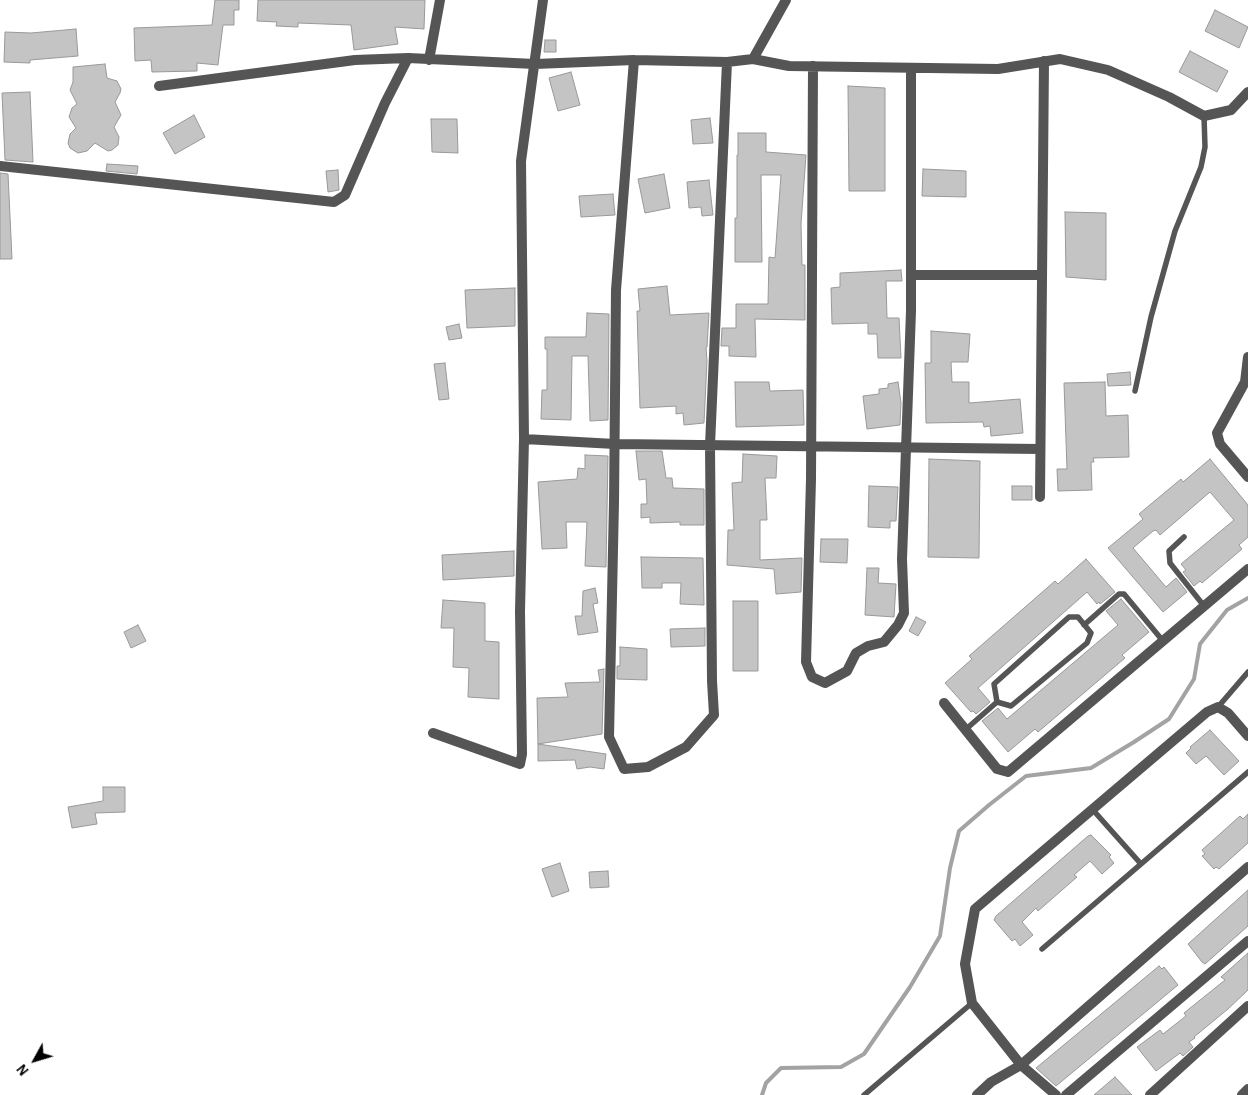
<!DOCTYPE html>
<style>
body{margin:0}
#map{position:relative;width:1248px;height:1095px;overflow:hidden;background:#fff;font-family:"Alegreya Sans",sans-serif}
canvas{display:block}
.north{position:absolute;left:10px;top:1035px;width:50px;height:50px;-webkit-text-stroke:4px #fff;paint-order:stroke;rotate:231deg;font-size:14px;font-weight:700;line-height:20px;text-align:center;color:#000}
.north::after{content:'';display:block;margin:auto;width:18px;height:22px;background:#000;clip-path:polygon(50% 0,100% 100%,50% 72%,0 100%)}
</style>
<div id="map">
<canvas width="1248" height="1095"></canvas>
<div class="north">N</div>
</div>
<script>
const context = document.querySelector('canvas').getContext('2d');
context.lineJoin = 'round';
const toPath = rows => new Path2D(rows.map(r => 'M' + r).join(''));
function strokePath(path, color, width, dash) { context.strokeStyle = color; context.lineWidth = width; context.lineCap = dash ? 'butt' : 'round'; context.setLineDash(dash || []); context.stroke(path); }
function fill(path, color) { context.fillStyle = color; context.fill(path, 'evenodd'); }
strokePath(toPath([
 [762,1095,766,1083,781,1068,841,1067,864,1054,910,987,940,936,950,868,959,831,989,805,1026,776,1091,768,1134,742,1169,719,1194,679,1200,644,1227,610,1248,598]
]), '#a3a3a3', 4);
const building = toPath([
 [215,0,239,0,239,10,234,10,234,25,223,25,218,65,197,63,197,71,152,72,151,60,135,61,134,28,212,25,215,0],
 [258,0,425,0,424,29,395,27,398,44,354,50,351,25,298,23,298,27,276,26,277,22,257,21,258,0],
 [1215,10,1248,27,1239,48,1205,31,1215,10],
 [76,29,78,56,30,60,30,63,4,62,5,32,31,33,76,29],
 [545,40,556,40,556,52,544,52,545,40],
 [1190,51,1228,71,1217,92,1179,72,1190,51],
 [105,64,107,78,117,81,121,89,120,93,115,102,121,115,114,127,119,137,118,145,112,150,108,151,95,143,87,151,78,153,70,148,68,143,70,134,76,128,69,117,72,108,77,104,70,90,73,82,73,67,105,64],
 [571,72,580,105,558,111,549,78,571,72],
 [848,86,885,88,885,191,849,191,848,86],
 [30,92,33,162,5,160,2,93,30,92],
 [194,115,205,137,175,154,163,133,194,115],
 [710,118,713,143,693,144,691,120,710,118],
 [431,119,457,119,458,153,432,152,431,119],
 [738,133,766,133,766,152,806,155,801,224,802,265,805,265,805,320,755,319,756,357,729,356,729,346,721,346,722,328,736,328,736,304,768,304,769,257,775,258,781,175,761,175,762,262,735,262,735,218,737,218,737,155,738,155,738,133],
 [107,164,138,166,137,174,106,171,107,164],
 [923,169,966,171,966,197,922,196,923,169],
 [338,170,339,190,328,192,326,171,338,170],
 [0,173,8,174,12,259,0,259,0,173],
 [664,174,670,208,645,213,638,179,664,174],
 [709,180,713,215,702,216,701,207,689,208,687,182,709,180],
 [613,194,615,215,581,217,579,196,613,194],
 [1065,212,1106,213,1106,280,1066,277,1065,212],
 [901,270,902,281,886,281,887,318,899,318,901,358,878,358,877,334,868,334,868,323,832,324,831,288,840,287,840,273,901,270],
 [667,286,670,315,709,313,707,347,706,347,707,361,704,423,684,425,683,413,676,414,676,406,640,408,637,311,640,311,638,289,667,286],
 [515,288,515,326,467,328,465,290,515,288],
 [587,313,609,314,608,420,590,421,588,356,572,356,571,420,541,419,542,390,547,390,547,349,545,349,545,337,586,337,587,313],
 [459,324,462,338,449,340,446,327,459,324],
 [931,331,970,334,968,362,951,362,952,382,969,382,969,403,1020,399,1023,433,991,436,990,426,984,427,983,422,926,423,925,363,931,363,931,331],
 [445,363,449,399,439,400,434,364,445,363],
 [1130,372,1131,385,1108,386,1107,374,1130,372],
 [735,382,769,382,770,391,803,390,804,425,736,427,735,382],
 [898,382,901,403,900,425,867,429,863,396,879,394,879,389,888,388,888,384,898,382],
 [1105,382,1106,416,1128,415,1129,457,1093,458,1094,462,1091,462,1092,490,1058,491,1057,469,1067,469,1064,383,1105,382],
 [636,451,662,451,666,478,672,478,673,488,704,489,704,525,680,525,680,522,650,523,650,517,641,518,641,504,647,504,646,479,639,480,636,451],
 [743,454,777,456,776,478,765,478,767,520,760,520,760,560,802,558,801,592,776,594,774,569,727,565,728,530,734,530,732,483,742,482,743,454],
 [585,455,608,456,606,567,585,566,587,522,566,522,567,548,542,549,538,482,577,479,578,468,585,469,585,455],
 [929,459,980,461,979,558,928,557,929,459],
 [1210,459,1248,505,1248,537,1239,545,1242,549,1202,583,1200,581,1194,586,1183,572,1186,570,1181,564,1234,520,1210,492,1160,535,1156,530,1153,531,1133,548,1166,587,1176,578,1187,592,1163,612,1108,548,1143,519,1139,514,1181,479,1183,482,1210,459],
 [869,486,898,487,896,521,890,521,890,528,868,527,869,486],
 [1012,486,1032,486,1032,500,1012,500,1012,486],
 [821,539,848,539,847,563,820,562,821,539],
 [514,551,514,576,443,580,442,555,514,551],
 [641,557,703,558,704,605,680,604,681,583,662,583,662,588,642,588,641,557],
 [1086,559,1115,592,1100,604,1099,602,1097,604,1087,592,978,688,990,702,976,714,973,711,971,712,945,683,972,659,969,656,1055,581,1058,584,1086,559],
 [867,568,879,568,878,583,896,584,894,617,865,615,867,568],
 [595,588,598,603,593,604,598,632,578,635,575,616,582,616,583,591,595,588],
 [1121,599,1149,632,1122,655,1125,658,1038,732,1035,729,1008,752,982,721,998,708,1007,719,1118,625,1106,611,1121,599],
 [443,600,485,603,485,641,499,642,499,699,468,697,469,668,453,667,454,628,441,628,443,600],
 [733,601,758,601,758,671,733,671,733,601],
 [916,617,926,622,918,636,909,631,916,617],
 [138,625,146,641,131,648,124,632,138,625],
 [705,628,705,646,671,647,670,629,705,628],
 [620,647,647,649,647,680,617,679,617,666,620,666,620,647],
 [604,669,602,734,538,744,537,698,568,697,565,683,600,682,598,670,604,669],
 [1210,730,1239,761,1224,775,1206,756,1196,764,1186,753,1191,748,1190,747,1210,730],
 [538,744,606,754,604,769,590,767,577,769,575,760,538,761,538,744],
 [103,787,125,787,125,812,95,813,97,824,72,828,68,807,103,801,103,787],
 [1248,814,1248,843,1219,869,1216,867,1214,869,1202,856,1205,854,1202,850,1240,816,1243,819,1248,814],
 [1091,835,1111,855,1109,857,1114,863,1102,874,1090,861,1074,875,1077,877,1038,911,1036,908,1022,922,1033,935,1020,946,1015,939,1012,941,994,920,996,916,1088,836,1091,835],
 [560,863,569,891,552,897,542,869,560,863],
 [608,871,609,887,590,888,589,872,608,871],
 [1248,890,1248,926,1205,964,1202,962,1188,944,1248,890],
 [1248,953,1248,990,1228,1009,1194,1037,1195,1038,1189,1042,1193,1047,1183,1056,1180,1053,1156,1071,1137,1047,1160,1030,1163,1034,1186,1016,1184,1013,1225,980,1221,977,1248,953],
 [1159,966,1162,969,1164,967,1178,985,1056,1086,1036,1068,1159,966],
 [1115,1077,1132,1095,1094,1095,1115,1077]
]);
fill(building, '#c4c4c4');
strokePath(building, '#999', 1);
strokePath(toPath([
 [1135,391,1151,317,1175,231,1201,167,1205,147,1204,116],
 [1184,537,1169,551,1170,563,1204,606],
 [1084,625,1119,594,1124,594,1163,641],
 [1218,707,1248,672],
 [965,730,997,702,1011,706,1087,643,1091,633,1078,617,1069,617,994,684,997,702],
 [1093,810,1141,864],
 [1042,949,1248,772],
 [864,1095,972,1003]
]), '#555', 5.5);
strokePath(toPath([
 [753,59,786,0],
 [429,60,440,0],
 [634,60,616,290,614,502,609,737,624,769,648,767,686,747,714,715,712,681,710,445,727,62],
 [813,66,811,479,806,662,812,677,825,683,847,671,856,653,868,646,884,642,898,625,904,613,902,559,911,311,911,68],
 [159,86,355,60,408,58,535,64,634,60,727,62,753,59,789,66,998,69,1060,59,1108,70,1169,97,1204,116,1231,110,1248,92],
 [0,166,334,202,345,195,385,103,408,58],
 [911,275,1042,275],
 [1248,357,1245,382,1217,433,1220,444,1248,477],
 [524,439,615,444,1040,449],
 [1040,497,1044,61],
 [944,703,997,769,1008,772,1248,569],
 [433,733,520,764,522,754,520,611,524,439,521,161,543,0],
 [977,1095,991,1082,1021,1065,1248,867],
 [1056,1095,1021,1065,972,1003,965,964,975,909,1207,712,1218,707,1228,713,1248,736],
 [1066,1095,1248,941],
 [1150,1095,1248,1006],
 [1242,1095,1248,1089]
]), '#555', 10);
</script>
